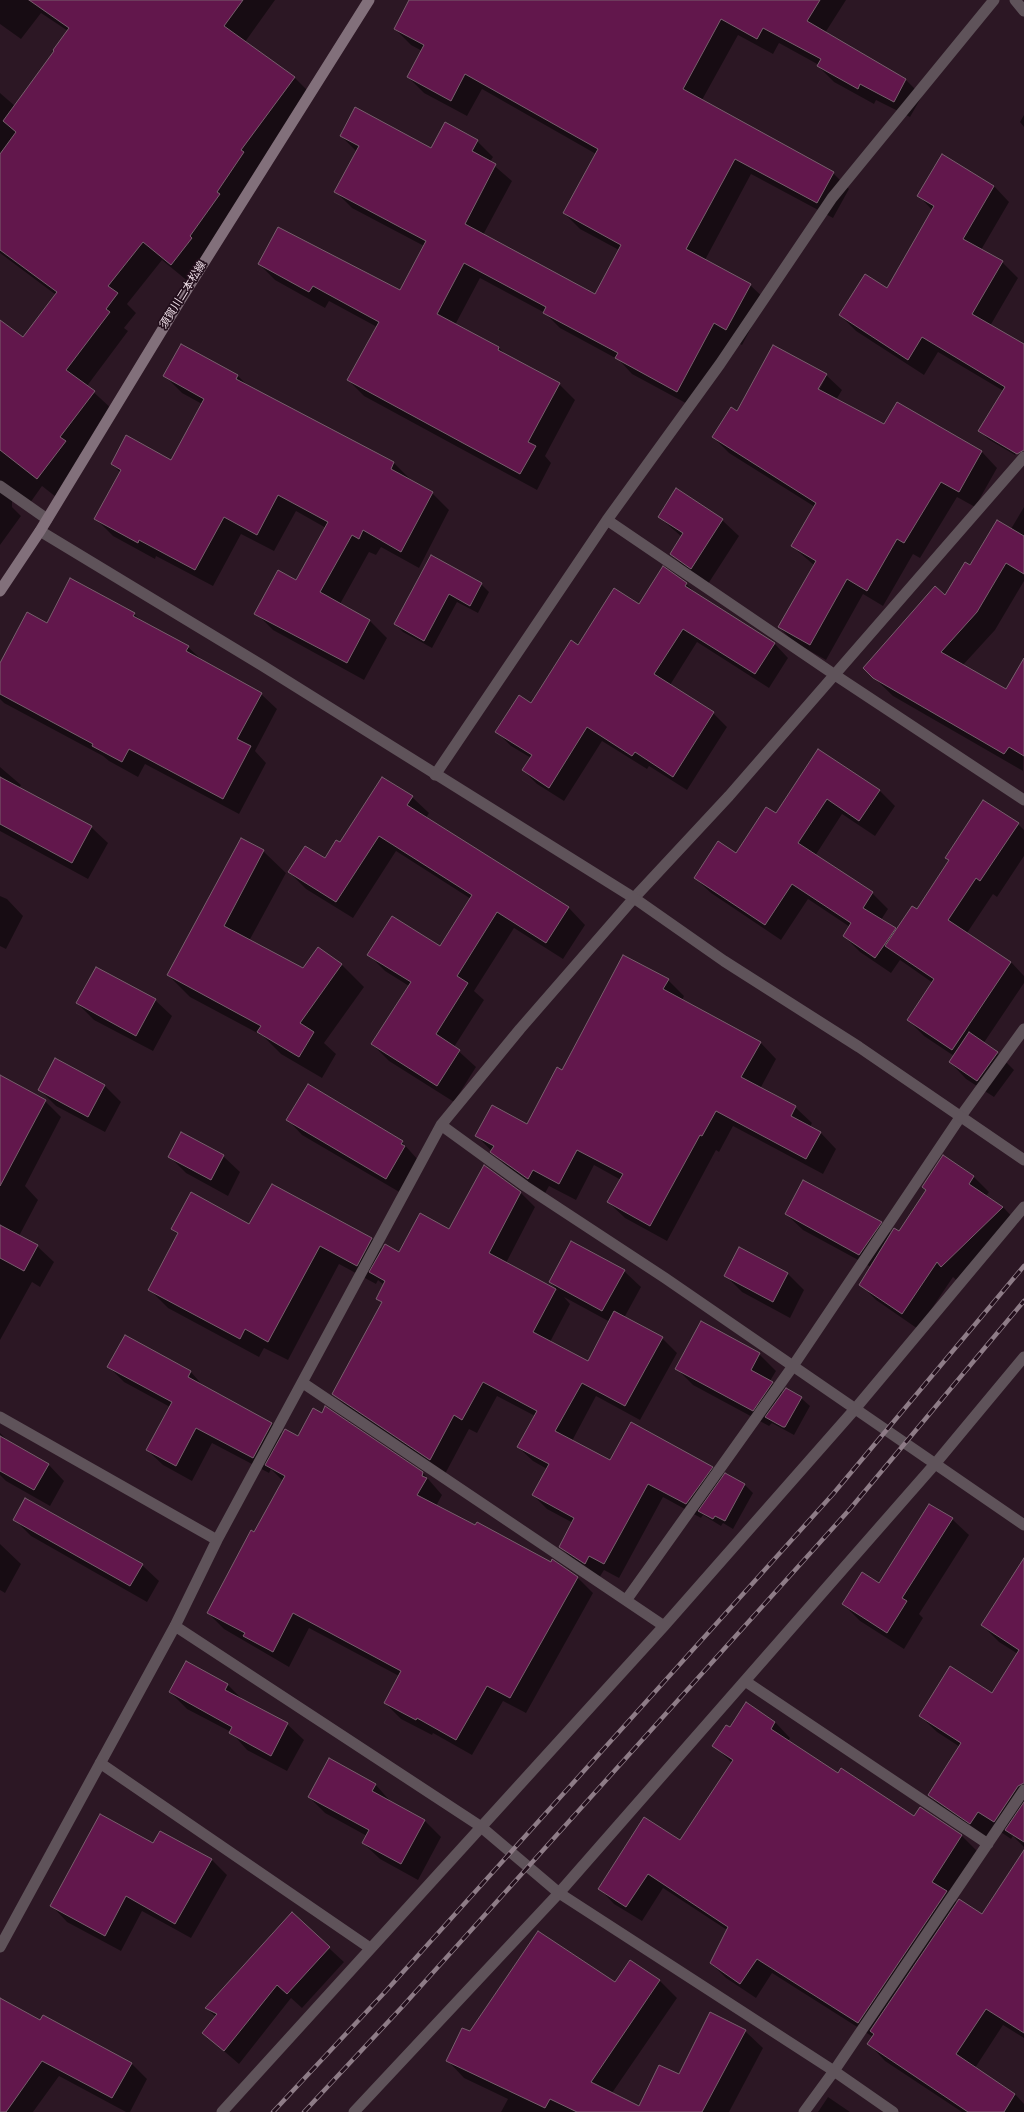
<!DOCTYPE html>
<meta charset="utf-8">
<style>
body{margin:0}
canvas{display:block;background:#2c1724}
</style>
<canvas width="1024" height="2112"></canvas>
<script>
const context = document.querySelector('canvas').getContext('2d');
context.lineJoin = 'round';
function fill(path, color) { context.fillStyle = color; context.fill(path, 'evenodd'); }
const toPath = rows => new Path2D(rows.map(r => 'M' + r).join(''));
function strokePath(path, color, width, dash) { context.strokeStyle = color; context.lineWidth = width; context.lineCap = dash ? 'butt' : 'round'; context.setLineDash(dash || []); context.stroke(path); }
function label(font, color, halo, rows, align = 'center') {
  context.font = font + ' Helvetica,"Noto Sans JP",sans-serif'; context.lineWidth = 3.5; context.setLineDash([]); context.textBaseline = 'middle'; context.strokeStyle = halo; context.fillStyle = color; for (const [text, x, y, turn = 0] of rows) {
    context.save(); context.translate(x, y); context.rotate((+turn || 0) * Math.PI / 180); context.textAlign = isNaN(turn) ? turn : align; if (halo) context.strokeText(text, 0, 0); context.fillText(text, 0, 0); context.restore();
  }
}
fill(toPath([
 [0,0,275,0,245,42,294,77,313,96,190,283,162,260,127,304,136,313,124,328,128,331,87,386,113,410,79,456,83,461,56,497,42,486,30,503,12,501,12,507,21,516,0,545,0,333,23,339,56,295,0,253,0,93,15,106,56,52,68,31,41,13,21,39,0,24],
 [455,0,846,0,825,33,906,80,922,96,910,117,876,100,874,104,834,82,818,66,819,65,779,43,773,54,738,35,702,100,833,173,849,189,833,218,751,174,705,260,750,285,766,300,742,345,731,339,693,407,632,374,619,360,560,328,545,313,480,278,455,325,499,348,507,356,559,384,575,400,545,456,551,463,537,490,364,396,348,380,377,327,329,301,325,308,275,280,259,264,400,291,424,246,352,208,336,192,357,152,341,136,431,150,477,141,493,157,490,162,512,181,483,235,595,295,619,250,580,229,564,213,596,154,482,89,467,116,424,93,408,77,422,51,411,45,395,29],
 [1024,115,1024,127,1020,122],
 [994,186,1009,202,981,250,1002,262,1018,278,990,326,1024,345,1024,399,1022,402,938,352,924,375,856,331,840,315,887,289,933,211,919,196],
 [826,375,842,390,836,400,884,425,897,403,982,452,997,468,975,507,957,497,920,558,913,554,883,606,863,594,826,660,794,642,779,627,815,566,792,546,815,507,729,453,713,437,737,413],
 [823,379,825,379,817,394,815,393],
 [165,376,238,376,248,386,394,463,411,480,432,493,449,510,419,568,381,547,376,555,369,552,340,604,370,621,387,638,364,680,273,630,256,613,296,581,326,528,296,511,274,551,241,534,213,586,156,556,155,559,113,536,96,519,121,473,112,464,171,461,202,404,182,393],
 [980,431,1024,439,1015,455,988,439],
 [1024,507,1024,581,995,630,963,665,1006,691,1024,670,1023,771,893,696,864,668,946,597,970,566,1011,529],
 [659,517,722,520,739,536,708,584,688,571,671,554,682,537],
 [432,557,481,584,489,592,478,613,457,602,432,648,403,632,395,624],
 [686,584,698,595,774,643,788,658,769,688,697,642,670,685,713,713,727,727,687,790,649,766,647,769,602,741,564,801,537,784,523,770,531,758,511,746,497,732,531,704,578,646,639,605],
 [134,614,144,623,188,647,204,662,261,694,277,709,255,751,266,763,239,814,145,764,138,777,109,761,103,756,4,703,0,699,0,665,47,624],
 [818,750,879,790,895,806,875,836,842,814,815,856,872,893,888,909,881,920,897,931,917,910,950,861,946,858,1018,824,1024,830,1024,856,997,897,993,894,967,933,1011,962,1024,976,1024,983,983,1044,997,1053,1014,1070,994,1097,966,1079,950,1062,954,1056,924,1036,908,1020,933,983,900,960,891,973,860,952,844,936,850,927,808,899,781,940,711,893,695,878,736,855,776,814],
 [0,767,21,785,19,788,91,827,108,843,88,879,0,831],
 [412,797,429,813,426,818,569,908,585,925,563,959,514,928,474,991,484,1000,454,1047,476,1067,454,1102,389,1061,372,1044,409,986,385,971,369,955,440,947,471,899,396,851,353,918,306,889,289,872,325,859,341,844],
 [263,851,286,873,249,941,303,970,318,948,342,965,364,987,324,1043,336,1054,322,1078,281,1054,263,1036,190,997,168,975],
 [0,896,7,899,23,916,6,949,0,946],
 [668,980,684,996,682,1000,760,1042,776,1059,760,1089,795,1107,812,1123,810,1127,820,1132,836,1149,823,1174,733,1126,719,1152,716,1150,667,1241,625,1218,608,1202,621,1180,594,1165,576,1200,549,1186,544,1195,508,1168,476,1135,527,1125,562,1071],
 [155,1000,172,1016,153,1051,94,1020,77,1003],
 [56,1060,105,1086,121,1102,105,1132,56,1106,40,1090],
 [0,1077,45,1101,61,1117,25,1186,38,1200,19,1236,37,1246,54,1262,40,1287,32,1282,0,1340],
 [288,1120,402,1142,419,1161,401,1193,302,1135],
 [223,1156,240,1172,228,1196,186,1173,170,1157],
 [944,1156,974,1177,989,1192,986,1196,1003,1207,1018,1223,957,1281,953,1277,918,1329,876,1300,860,1284,871,1267,803,1230,786,1214,881,1223,892,1234,899,1232,927,1190],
 [521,1193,535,1207,506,1263,558,1291,550,1282,624,1271,641,1287,624,1318,662,1338,677,1353,640,1420,596,1396,572,1441,610,1462,712,1467,723,1478,725,1475,745,1485,753,1493,733,1529,723,1523,721,1526,703,1515,701,1518,663,1497,619,1578,604,1570,599,1578,575,1561,560,1547,573,1523,547,1509,533,1495,547,1469,533,1461,518,1447,535,1416,497,1396,477,1433,469,1429,445,1474,348,1408,333,1394,382,1303,377,1298,384,1285,378,1280,376,1284,339,1264,288,1360,264,1348,259,1357,168,1308,149,1289,178,1235,172,1229,250,1225,372,1239,383,1250,400,1254],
 [564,1297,610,1322,588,1362,550,1342,570,1304],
 [740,1248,788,1274,804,1290,790,1318,742,1292,725,1275],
 [701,1323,759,1354,776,1371,770,1381,783,1393,801,1398,810,1406,794,1435,772,1423,769,1426,693,1385,677,1369],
 [108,1366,190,1371,205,1388,272,1423,283,1435,298,1438,322,1414,326,1408,423,1473,442,1495,436,1506,577,1577,593,1593,526,1713,503,1701,472,1755,433,1733,432,1735,401,1719,385,1703,399,1676,309,1628,289,1667,224,1629,208,1613,283,1481,271,1469,269,1473,212,1443,192,1481,163,1465,147,1450,170,1407,124,1382],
 [0,1433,10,1443,48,1464,64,1481,50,1506,6,1481,0,1475],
 [14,1519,142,1565,159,1581,147,1602,31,1536],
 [952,1519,969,1535,919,1614,923,1618,904,1649,860,1621,843,1604,879,1584],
 [0,1544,21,1564,5,1593,0,1590],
 [1024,1574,1024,1847,1013,1836,1011,1839,995,1828,987,1840,946,1812,929,1795,960,1747,937,1732,920,1716,992,1694,1018,1654,999,1642,982,1625],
 [186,1662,228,1685,244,1701,287,1724,304,1740,287,1771,247,1750,231,1732,187,1709,170,1692],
 [775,1722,790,1738,788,1741,838,1774,915,1818,921,1808,962,1836,977,1851,949,1895,957,1903,983,1916,1024,1852,1024,2038,1003,2025,975,2068,1015,2094,1024,2104,1024,2112,962,2112,885,2061,869,2044,873,2037,772,1973,756,1998,726,1978,711,1963,727,1930,663,1888,642,1921,614,1904,599,1888,681,1842,732,1763,714,1746,730,1729],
 [375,1784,391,1802,425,1821,441,1837,418,1880,380,1859,363,1843,367,1836,325,1813,309,1797],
 [160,1832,212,1860,227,1875,191,1938,142,1911,121,1951,67,1922,52,1906,154,1844],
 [292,1914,344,1962,302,2008,291,1998,239,2064,203,2033,216,2017,206,2008],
 [630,1961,660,1981,677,1998,612,2093,640,2107,680,2076,745,2031,763,2048,729,2112,501,2112,508,2099,464,2078,447,2060,470,2033,615,1983],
 [0,1999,41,2021,131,2063,147,2079,130,2112,126,2112,59,2076,33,2112,0,2112],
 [828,2097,850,2112,818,2112]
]), '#0007');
const building = toPath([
 [29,0,243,0,224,26,295,77,241,150,244,152,217,192,220,194,190,236,192,238,171,265,143,242,108,286,118,293,106,309,110,312,66,370,95,391,60,437,66,441,37,479,0,450,0,320,23,337,57,292,0,250,0,154,16,132,3,121,54,51,53,50,69,28,29,0],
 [409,0,820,0,807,21,906,79,894,102,860,84,858,89,817,66,821,59,763,28,757,39,721,19,683,89,834,172,817,203,735,159,686,249,751,284,726,330,714,323,677,392,615,358,618,353,543,313,546,307,464,263,437,314,499,347,498,350,560,383,528,442,536,446,520,474,347,380,379,322,313,286,309,292,258,264,278,227,400,290,426,241,334,192,359,146,340,136,355,107,431,148,445,122,478,140,472,151,496,164,465,224,595,294,621,245,563,213,598,149,465,74,451,101,407,77,424,45,394,29,409,0],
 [942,154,994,186,963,239,1003,261,972,314,1024,344,1024,450,1017,454,978,431,1005,387,922,337,908,360,839,315,865,274,887,288,934,206,917,196,942,154],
 [181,344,238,375,236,379,394,462,391,469,433,492,401,552,363,530,359,539,352,535,320,592,370,620,347,663,254,614,278,570,296,580,328,522,278,495,257,535,224,517,195,570,139,540,138,543,94,519,121,470,111,464,126,435,171,460,204,399,163,376,181,344],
 [773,345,827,374,818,389,884,424,897,402,982,451,959,492,941,482,904,543,897,539,867,591,847,579,810,645,778,627,816,561,791,546,816,503,712,437,731,407,737,411,773,345],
 [676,488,723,519,691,569,670,554,683,533,658,517,676,488],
 [997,520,1024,536,1024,574,1006,563,977,612,941,652,1006,689,1024,658,1024,756,1009,747,1004,754,873,678,863,668,935,586,945,595,965,562,970,565,997,520],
 [431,555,482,583,470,606,449,594,424,641,394,624,431,555],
 [663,566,687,583,685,586,775,643,755,674,683,629,654,674,714,712,673,777,635,752,632,756,587,727,549,788,522,770,532,755,495,732,519,695,531,703,571,640,578,645,614,588,639,604,663,566],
 [70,578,135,613,133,616,189,646,186,651,262,693,237,739,251,746,223,799,129,749,122,762,92,746,93,744,0,694,0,663,27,612,47,623,70,578],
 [818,749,880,790,859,821,827,799,798,843,873,892,863,908,896,928,875,958,843,936,851,923,792,884,765,925,694,878,718,841,736,853,766,807,776,813,818,749],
 [0,777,92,826,72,863,0,824,0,777],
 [382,777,413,796,407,805,569,907,546,943,497,912,457,976,468,983,436,1034,460,1050,437,1086,371,1044,411,982,367,955,392,916,440,946,472,895,379,836,336,902,288,872,305,846,325,858,336,840,340,842,382,777],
 [983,800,1019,823,980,881,976,878,948,920,1011,962,952,1050,907,1020,934,979,885,946,912,906,917,909,949,860,945,858,983,800],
 [241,838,264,850,224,926,303,968,318,947,342,964,300,1023,314,1032,299,1057,257,1032,261,1026,167,975,241,838],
 [623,955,669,979,663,989,761,1042,741,1077,796,1106,791,1116,821,1132,806,1159,716,1111,702,1136,700,1135,650,1226,607,1202,623,1174,577,1150,559,1184,533,1170,528,1179,490,1152,494,1146,475,1136,492,1105,527,1124,557,1067,562,1070,623,955],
 [96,967,156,999,136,1036,76,1003,96,967],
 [969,1032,998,1052,977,1081,949,1062,969,1032],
 [55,1058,105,1085,88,1117,38,1090,55,1058],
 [0,1075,46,1100,0,1186,0,1075],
 [308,1084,403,1141,401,1144,405,1146,386,1179,286,1120,308,1084],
 [181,1132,224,1155,211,1180,168,1157,181,1132],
 [943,1155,974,1176,969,1184,1003,1207,941,1267,937,1262,902,1314,859,1285,894,1228,899,1231,926,1190,922,1187,943,1155],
 [484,1165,521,1192,489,1253,556,1289,533,1332,588,1361,614,1311,663,1337,625,1406,582,1383,555,1431,610,1460,631,1422,713,1467,686,1504,648,1484,604,1564,589,1556,585,1564,559,1547,574,1518,532,1495,549,1464,517,1447,537,1411,483,1382,462,1420,454,1415,430,1460,332,1394,382,1302,376,1299,385,1281,369,1272,385,1244,399,1252,420,1213,449,1229,484,1165],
 [803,1180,882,1222,859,1255,785,1214,803,1180],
 [272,1184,372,1238,357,1266,320,1246,268,1342,245,1329,240,1339,148,1290,178,1233,171,1229,191,1192,249,1224,272,1184],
 [0,1225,38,1245,24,1271,0,1258,0,1225],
 [571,1241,625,1270,602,1311,549,1282,571,1241],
 [739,1247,788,1273,773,1302,724,1276,739,1247],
 [701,1321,760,1353,751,1370,773,1382,753,1411,675,1369,701,1321],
 [125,1335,191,1371,188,1377,272,1423,253,1458,196,1428,176,1466,146,1450,172,1402,107,1367,125,1335],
 [786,1388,802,1397,785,1427,783,1427,765,1417,786,1388],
 [325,1406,423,1472,422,1476,427,1478,417,1495,475,1525,477,1522,551,1562,552,1559,578,1577,510,1698,487,1686,456,1740,417,1718,416,1720,384,1703,401,1671,293,1613,273,1652,243,1636,245,1633,207,1613,251,1530,254,1532,285,1476,265,1465,285,1429,298,1436,313,1408,322,1413,325,1406],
 [0,1436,49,1464,34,1490,0,1471,0,1436],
 [725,1473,745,1484,725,1521,715,1516,713,1519,698,1511,725,1473],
 [25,1498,143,1564,130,1586,13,1520,25,1498],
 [929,1504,953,1518,902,1598,907,1601,887,1633,842,1604,862,1572,879,1583,929,1504],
 [1024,1558,1024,1783,1018,1786,994,1822,978,1812,970,1824,928,1795,961,1743,919,1716,950,1666,992,1693,1019,1650,981,1625,1024,1558],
 [186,1661,228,1684,225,1690,288,1723,271,1756,229,1733,232,1727,169,1692,186,1661],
 [746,1702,775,1722,771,1729,838,1773,841,1768,914,1816,920,1807,962,1835,932,1882,947,1891,858,2023,757,1959,740,1984,710,1963,728,1927,648,1874,626,1907,598,1889,644,1817,680,1840,733,1760,712,1746,726,1725,730,1727,746,1702],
 [329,1758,376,1784,372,1791,425,1820,401,1864,362,1843,369,1830,308,1797,329,1758],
 [1024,1802,1024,1842,1005,1830,1024,1802],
 [100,1814,153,1843,160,1831,212,1859,175,1924,126,1896,105,1936,50,1906,100,1814],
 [1024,1850,1024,2033,986,2009,956,2054,1015,2094,1004,2112,968,2112,867,2044,874,2034,870,2031,959,1899,982,1914,1024,1850],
 [292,1912,330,1947,287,1994,277,1985,224,2051,202,2033,217,2014,205,2008,292,1912],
 [538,1931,615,1982,630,1960,660,1980,591,2082,639,2106,659,2065,679,2074,710,2012,746,2030,702,2112,577,2112,550,2099,545,2108,446,2061,462,2028,470,2031,538,1931],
 [0,1998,40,2020,43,2015,132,2063,112,2098,42,2061,6,2112,0,2112,0,1998]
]);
fill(building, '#62174c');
strokePath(building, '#785e6d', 1);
strokePath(toPath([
 [1015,0,1024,11],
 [0,486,47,519],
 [607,520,835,675,1024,800],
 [435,775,607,520,720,364,832,198,994,0],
 [441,1125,525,1186,665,1278,1024,1525],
 [303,1383,664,1626],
 [0,1417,217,1540],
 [627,1599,793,1366,961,1116,1024,1029],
 [175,1626,480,1826,559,1893,834,2071,893,2112],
 [745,1681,988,1844],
 [100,1763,370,1948],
 [0,1947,175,1626,217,1540,441,1125,520,1029,634,898,729,796,1024,457],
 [222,2112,664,1626,855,1409,1024,1207],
 [354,2112,559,1893,935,1464,1024,1357],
 [804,2112,834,2071,1024,1790]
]), '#5f535a', 11);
strokePath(toPath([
 [40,531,263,666,634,898,724,961,859,1047,1024,1160]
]), '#5f535a', 11);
strokePath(toPath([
 [0,591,40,531,181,299,369,0]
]), '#82707b', 11);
const rail = toPath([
 [273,2112,385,1992,833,1494,1024,1266],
 [304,2112,402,2007,850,1509,1024,1301]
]);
strokePath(rail, '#8e7c87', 4.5);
strokePath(rail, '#220e1b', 3, [9]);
label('11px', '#efdfe8', '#220e1b', [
 ["須賀川二本松線",183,295,-58]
]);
</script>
